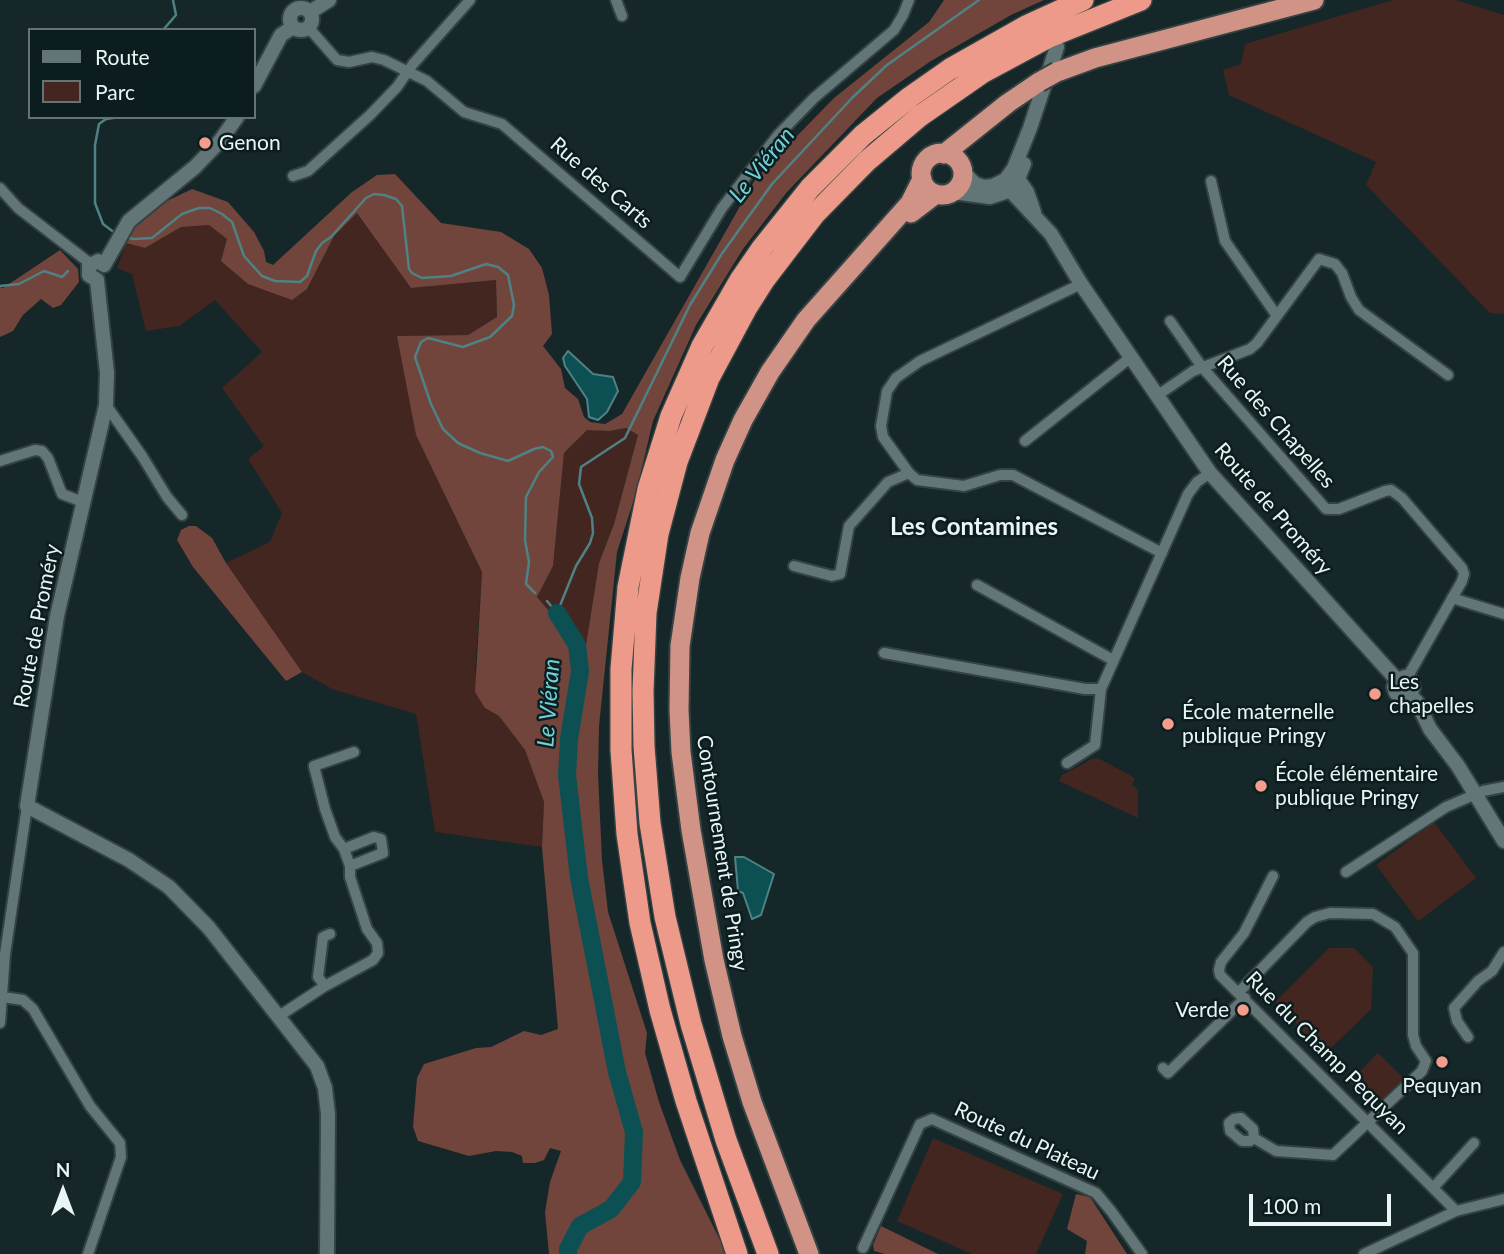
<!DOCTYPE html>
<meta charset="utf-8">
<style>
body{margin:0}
#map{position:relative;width:1504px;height:1254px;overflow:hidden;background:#152728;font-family:Lato,sans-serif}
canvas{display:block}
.legend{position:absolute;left:28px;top:28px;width:228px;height:91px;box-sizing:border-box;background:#0c1d1f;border:2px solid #657375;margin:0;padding:9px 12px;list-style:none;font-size:21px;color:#eaf5f5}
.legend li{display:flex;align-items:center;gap:14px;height:35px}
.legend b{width:35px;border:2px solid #657375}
.north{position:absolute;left:28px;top:1156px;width:70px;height:70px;-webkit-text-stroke:5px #0c1d1f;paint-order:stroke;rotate:0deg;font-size:19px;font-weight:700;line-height:28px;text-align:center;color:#eaf5f5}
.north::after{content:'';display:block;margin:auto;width:24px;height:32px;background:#eaf5f5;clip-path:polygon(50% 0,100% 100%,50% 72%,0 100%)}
.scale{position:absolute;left:1249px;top:1194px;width:142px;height:32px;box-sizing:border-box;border:4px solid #eaf5f5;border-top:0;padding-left:9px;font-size:21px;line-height:24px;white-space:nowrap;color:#eaf5f5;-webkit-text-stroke:5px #0c1d1f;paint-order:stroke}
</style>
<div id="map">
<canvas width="1504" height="1254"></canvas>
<ul class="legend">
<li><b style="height:9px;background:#627677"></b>Route</li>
<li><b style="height:19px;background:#442621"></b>Parc</li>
</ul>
<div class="north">N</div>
<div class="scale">100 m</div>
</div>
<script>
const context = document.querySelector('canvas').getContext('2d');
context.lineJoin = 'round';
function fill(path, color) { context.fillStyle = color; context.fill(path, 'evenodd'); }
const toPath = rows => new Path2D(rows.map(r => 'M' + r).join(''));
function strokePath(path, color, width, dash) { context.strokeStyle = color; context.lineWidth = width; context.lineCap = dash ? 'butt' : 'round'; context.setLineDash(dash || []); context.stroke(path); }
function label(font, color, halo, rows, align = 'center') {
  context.font = font + ' Lato,sans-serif'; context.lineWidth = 5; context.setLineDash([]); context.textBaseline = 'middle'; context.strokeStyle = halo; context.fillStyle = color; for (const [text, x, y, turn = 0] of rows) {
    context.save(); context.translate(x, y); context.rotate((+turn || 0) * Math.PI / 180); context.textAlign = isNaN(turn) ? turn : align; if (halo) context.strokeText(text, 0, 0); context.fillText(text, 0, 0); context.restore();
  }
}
fill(toPath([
 [1393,0,1456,0,1504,15,1504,314,1490,313,1366,185,1376,162,1229,95,1223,70,1241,64,1245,44],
 [357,213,411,288,496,280,497,317,468,335,398,336,416,435,482,572,475,672,485,708,499,716,525,750,544,802,542,847,435,832,416,714,332,689,302,672,226,563,270,542,282,513,248,459,264,446,222,388,262,352,215,300,179,326,146,331,132,274,117,268,126,243,145,248,181,227,209,225,227,239,307,289,334,236],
 [626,428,638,435,614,524,599,563,586,646,566,631,537,597,553,566,564,453,587,429,609,431],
 [1098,758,1135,778,1132,785,1138,790,1138,818,1059,781,1062,775,1092,759],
 [1434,822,1476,878,1418,921,1376,865],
 [1329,948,1354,948,1373,967,1371,1009,1325,1054,1275,1002],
 [1378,1053,1404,1079,1375,1107,1349,1082],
 [933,1138,1063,1194,1036,1254,972,1254,897,1221]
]), '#442621');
fill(toPath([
 [944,0,1044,0,1011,15,931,61,877,98,787,192,743,249,696,325,653,421,636,493,617,552,599,726,598,774,602,860,608,912,647,1033,645,1053,659,1102,680,1160,727,1254,549,1254,545,1212,550,1182,561,1151,550,1148,544,1160,535,1163,523,1163,522,1156,512,1152,496,1151,469,1156,418,1141,413,1127,417,1078,424,1064,476,1048,491,1047,524,1031,541,1035,558,1029,542,847,544,802,525,750,499,716,485,708,475,692,482,572,416,435,397,336,468,335,497,317,496,280,411,288,357,213,334,236,307,289,292,300,248,284,221,261,227,239,209,225,181,227,145,248,126,243,136,222,161,204,192,189,228,202,254,232,264,251,266,262,273,265,352,192,377,175,395,174,441,223,501,232,529,249,542,268,549,295,552,334,543,346,561,369,565,388,578,399,584,417,590,422,605,424,622,414,756,178,834,98,929,22],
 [626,428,638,435,614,524,599,563,586,645,566,631,537,597,553,566,564,453,587,430,609,431],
 [60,250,78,269,79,282,61,305,53,308,41,299,23,315,13,331,0,337,0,287,3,288],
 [189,526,196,526,212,538,226,563,302,672,286,681,193,567,177,540,181,530],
 [1076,1194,1090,1197,1127,1254,1085,1254,1087,1241,1067,1229],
 [881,1226,938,1254,885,1254,874,1251,873,1245]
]), '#71453c');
const water = toPath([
 [568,351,593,374,613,377,618,391,607,412,598,420,589,417,587,399,565,366,563,358,568,351],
 [735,857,744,857,774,874,761,915,752,919,743,893,738,891,735,857]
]);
fill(water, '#0c5054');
strokePath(water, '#4f8284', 2);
strokePath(toPath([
 [163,30,176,15,173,0],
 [115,233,103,224,95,203,95,145,99,124,106,119,120,117],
 [124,236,133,239,152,238,182,214,199,208,210,208,222,214,232,222,244,256,262,276,275,281,300,282,307,276,316,251,322,243,331,237,366,198,374,194,384,195,396,199,402,206,409,269,412,273,422,278,451,276,486,264,498,267,508,275,514,305,512,316,490,337,463,347,428,338,421,342,415,357,431,404,443,429,458,443,480,453,508,461,534,449,543,447,551,451,553,457,539,472,526,497,525,540,529,562,526,584,535,593],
 [0,286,19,284,44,271,62,277,68,271],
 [547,601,557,613],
 [557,613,576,566,590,543,593,533,592,518,579,484,581,467,625,438,690,305,721,255,772,184,853,97,887,65,979,0]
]), '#4f8284', 2.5);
strokePath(toPath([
 [557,613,577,645,580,671,569,739,567,775,579,878,617,1072,634,1132,632,1182,611,1209,580,1226,568,1249,568,1254]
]), '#0c5054', 18);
const minor = toPath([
 [616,0,622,16],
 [308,27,337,60,349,62,372,57,384,60,427,81,464,112,502,124,680,277,722,208,778,135,814,98,894,30,903,15,909,0],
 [293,176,308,171,370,115,397,87,413,64,470,0],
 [1211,181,1225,241,1277,316],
 [0,188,18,208,91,264],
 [1081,284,920,361,896,378,887,391,881,426,883,437,909,473,917,480,964,486,1000,475,1013,475,1162,553],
 [1170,321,1202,367,1326,509,1339,509,1385,491,1391,490,1402,498,1462,568,1464,574,1462,581,1407,678],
 [1158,395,1193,371,1250,349,1257,343,1319,259,1335,264,1342,273,1351,297,1359,310,1448,375],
 [106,405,142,456,167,497,182,515],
 [1025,441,1131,357],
 [0,461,35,450,42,451,48,458,62,494,83,502],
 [794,566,832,576,840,574,849,526,888,482,909,473],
 [977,585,1113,660],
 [1452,598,1504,614],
 [884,653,1085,689,1101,689,1188,494,1197,482,1210,473],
 [1067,763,1095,745,1101,689],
 [344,849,374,837,381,839,383,853,350,866],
 [1346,872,1446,807,1483,791,1504,787],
 [1273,876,1244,933,1221,962,1219,970,1220,975,1456,1211],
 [325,986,318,977,323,937,330,934],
 [1239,992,1307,922,1315,917,1330,913,1373,914,1395,927,1413,953,1413,1035,1416,1046,1426,1061,1422,1071,1333,1155,1276,1151,1254,1138,1253,1129,1241,1118,1234,1119,1229,1123,1230,1131,1242,1141,1250,1141,1254,1138],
 [3,997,23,1000,33,1009,90,1106,120,1143,121,1157,88,1254],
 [279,1016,325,986,373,960,378,953,377,943,367,929,350,877,350,866,344,849,335,837,325,809,314,766,354,752],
 [0,1023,5,954,27,806],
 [1468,1037,1457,1021,1454,1008,1478,981,1492,971,1504,952],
 [1163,1068,1168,1073,1245,998],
 [1433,1188,1474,1143],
 [863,1248,920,1124,932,1119,1096,1193,1111,1211,1142,1254],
 [1364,1254,1456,1211,1504,1199]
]);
const tertiary = toPath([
 '290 19a11 11 0 1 1 22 0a11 11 0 1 1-22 0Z',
 [310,12,329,0],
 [1057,47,1030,128,1014,168,1006,179,1009,189,1051,234,1081,284,1210,473,1397,680],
 [254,86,281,35,293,27],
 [1024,164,1018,179,1027,192,1034,212],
 [963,172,975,184,984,187,993,186,1005,180],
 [953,192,990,197,1005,192,1013,184],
 [104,265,129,221,195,167,220,141,237,117],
 [97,280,107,373,106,405,57,616,27,806,129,860,169,887,209,928,317,1066,325,1088,328,1114,327,1254],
 [97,280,89,275,89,266,98,261,104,265],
 [1409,694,1413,688,1411,681,1405,677,1397,680,1394,687,1396,693,1403,696,1409,694,1417,702,1430,729,1458,766,1504,841]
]);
const trunk = toPath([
 [1057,72,1095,58,1314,0],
 '921 174a21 21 0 1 1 42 0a21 21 0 1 1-42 0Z',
 [944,154,1008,103,1039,82],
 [911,213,936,194],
 [809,1254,752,1102,732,1036,714,960,691,830,681,752,679,710,680,646,690,578,700,533,725,460,743,420,770,372,806,320,910,203,922,179]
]);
const motorway = toPath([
 [737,1254,686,1101,660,1010,640,923,627,834,621,750,621,669,628,587,648,489,671,416,702,346,740,280,762,248,810,188,863,135,910,97,950,69,1028,25,1083,0],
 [768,1254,726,1140,691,1024,665,917,650,823,644,746,643,691,646,613,658,534,677,462,709,378,746,309,765,279,814,215,867,161,920,116,982,73,1049,37,1141,0]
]);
strokePath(minor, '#344243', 14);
strokePath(tertiary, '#344243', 18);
strokePath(trunk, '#344243', 23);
strokePath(motorway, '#344243', 24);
strokePath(minor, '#627677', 10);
strokePath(tertiary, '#627677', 14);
strokePath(trunk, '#d19386', 19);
strokePath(motorway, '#ed9a8a', 21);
const trunkBridge = toPath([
 [1039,82,1057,72]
]);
strokePath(trunkBridge, '#344243', 23, []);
strokePath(trunkBridge, '#d19386', 19);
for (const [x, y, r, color] of [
 [205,143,7,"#f49d8c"],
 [1375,694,7,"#f49d8c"],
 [1168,724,7,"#f49d8c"],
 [1261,786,7,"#f49d8c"],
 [1243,1010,7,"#f49d8c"],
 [1442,1062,7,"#f49d8c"]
]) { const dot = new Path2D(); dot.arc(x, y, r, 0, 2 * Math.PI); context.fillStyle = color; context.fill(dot); strokePath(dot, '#0c1d1f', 2.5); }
label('21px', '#eaf5f5', '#0c1d1f', [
 ["Genon",219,143],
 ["Les",1389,682],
 ["chapelles",1389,706],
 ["École maternelle",1182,712],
 ["publique Pringy",1182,736],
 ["École élémentaire",1275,774],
 ["publique Pringy",1275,798],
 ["Verde",1229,1010,"right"],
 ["Pequyan",1442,1086,"center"]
], 'left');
label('21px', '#eaf5f5', '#0c1d1f', [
 ["Rue des Carts",601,183,41],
 ["Rue des Chapelles",1276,422,49],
 ["Route de Proméry",1273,509,49],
 ["Route de Proméry",37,626,-79],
 ["Contournement de Pringy",722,853,81],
 ["Rue du Champ Pequyan",1327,1053,45],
 ["Route du Plateau",1027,1141,25]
]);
label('italic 23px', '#70d2d9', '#0c1d1f', [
 ["Le Viéran",762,165,-51],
 ["Le Viéran",549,703,-86]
]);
label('bold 24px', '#eaf5f5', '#0c1d1f', [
 ["Les Contamines",974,527]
]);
</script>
